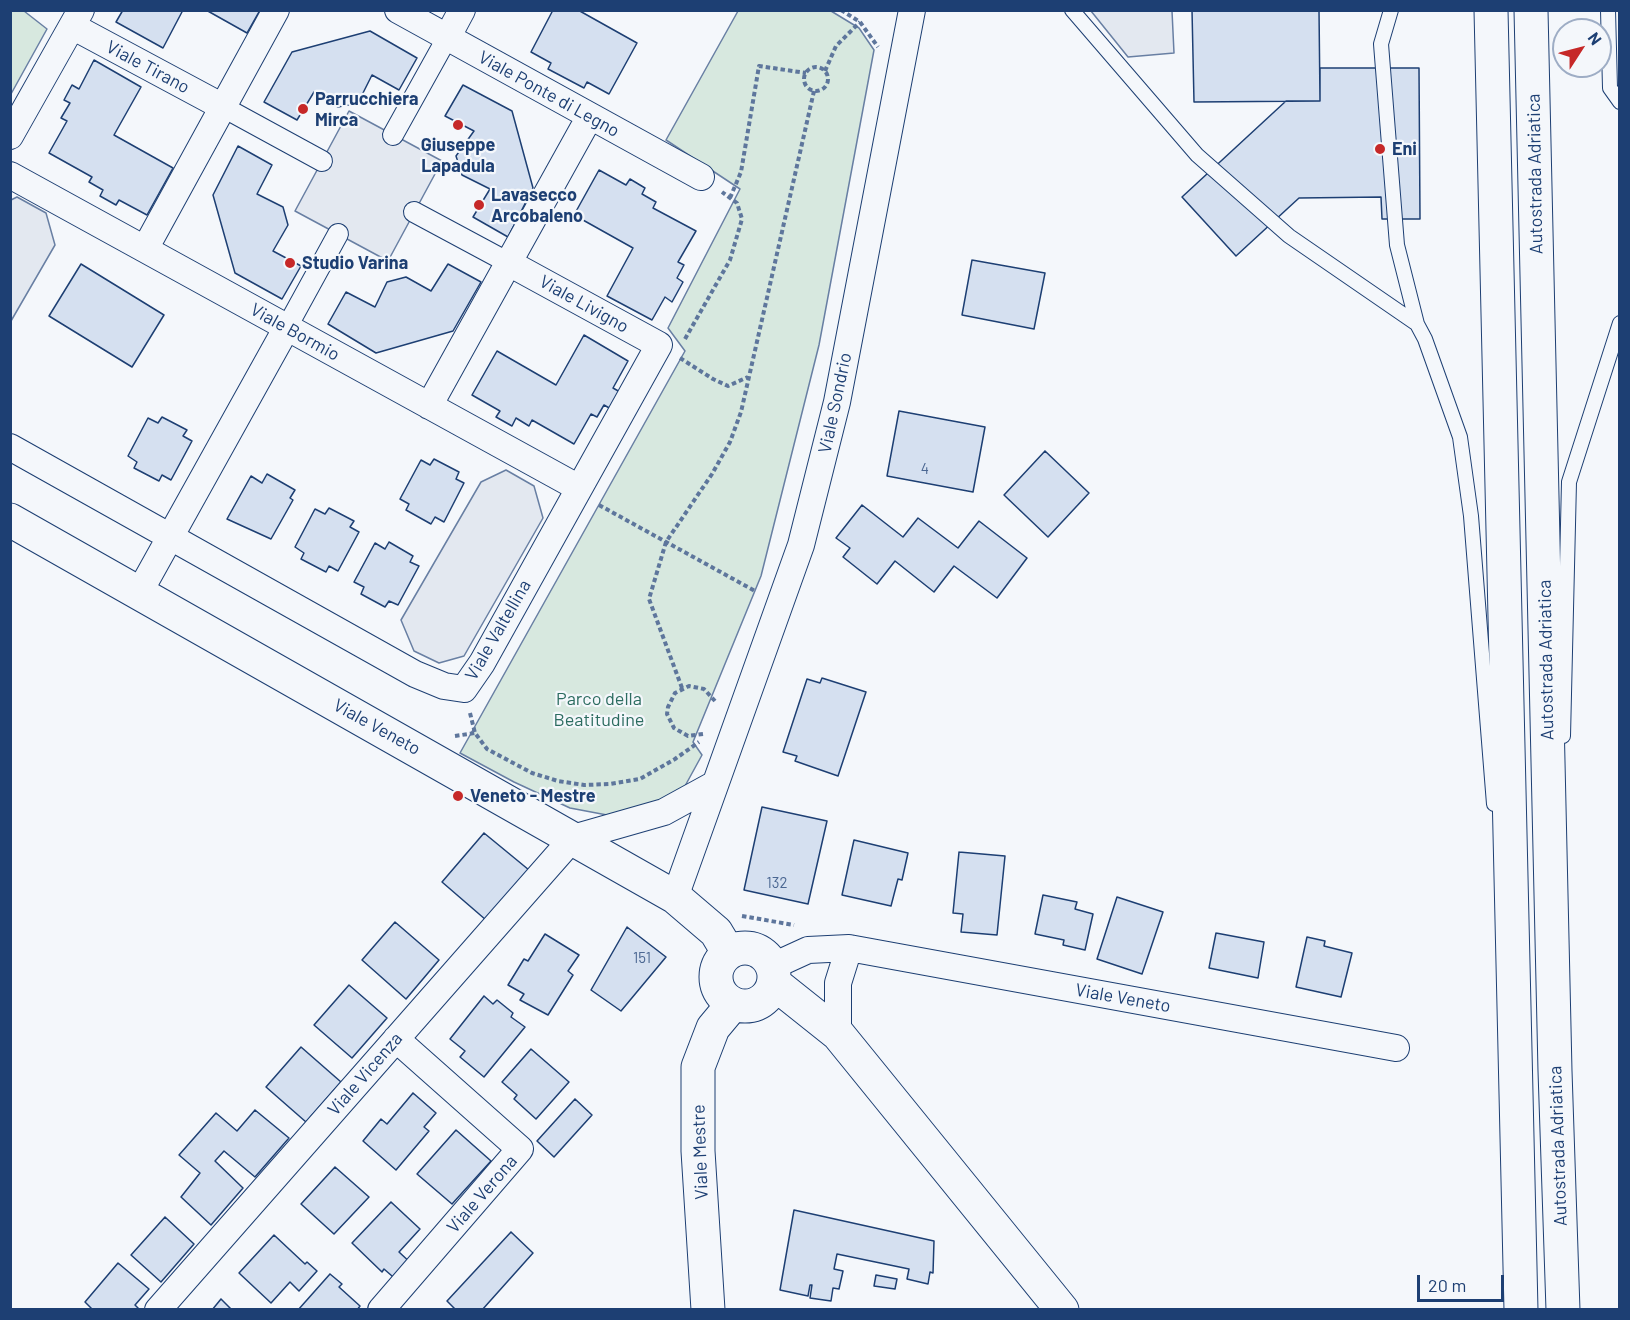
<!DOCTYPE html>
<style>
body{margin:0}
#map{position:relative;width:1630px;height:1320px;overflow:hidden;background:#f4f7fb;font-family:Barlow,sans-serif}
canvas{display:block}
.frame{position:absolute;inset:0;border:12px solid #1d3f73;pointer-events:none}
.north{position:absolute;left:1552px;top:18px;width:60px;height:60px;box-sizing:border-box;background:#f4f7fb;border:2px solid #9eadc5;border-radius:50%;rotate:54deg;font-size:16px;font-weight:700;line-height:24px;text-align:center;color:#1d3f73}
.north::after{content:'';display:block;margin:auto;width:21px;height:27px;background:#c62828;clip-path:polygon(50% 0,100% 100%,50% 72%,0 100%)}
.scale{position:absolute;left:1417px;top:1275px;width:87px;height:27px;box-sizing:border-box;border:3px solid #1d3f73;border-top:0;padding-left:8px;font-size:18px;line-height:21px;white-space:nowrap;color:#1d3f73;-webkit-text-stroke:4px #f4f7fb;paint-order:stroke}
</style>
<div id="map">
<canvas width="1630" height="1320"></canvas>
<div class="frame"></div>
<div class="north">N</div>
<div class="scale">20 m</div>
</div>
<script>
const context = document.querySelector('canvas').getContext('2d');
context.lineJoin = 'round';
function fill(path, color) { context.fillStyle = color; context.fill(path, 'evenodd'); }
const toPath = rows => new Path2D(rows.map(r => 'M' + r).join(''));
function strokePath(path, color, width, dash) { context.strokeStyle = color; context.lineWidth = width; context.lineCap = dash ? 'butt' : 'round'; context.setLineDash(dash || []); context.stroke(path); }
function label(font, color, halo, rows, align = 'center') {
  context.font = font + ' Barlow,sans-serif'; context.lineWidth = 4.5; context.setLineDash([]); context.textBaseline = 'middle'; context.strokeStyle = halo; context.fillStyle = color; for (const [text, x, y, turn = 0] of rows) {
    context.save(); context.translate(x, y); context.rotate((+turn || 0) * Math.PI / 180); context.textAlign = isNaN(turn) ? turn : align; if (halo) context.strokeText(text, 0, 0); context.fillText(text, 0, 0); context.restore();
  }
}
const green = toPath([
 [11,10,24,11,47,29,11,94,11,10],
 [738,11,831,11,859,28,874,50,819,345,761,576,693,742,702,755,685,786,661,803,636,811,607,815,570,808,514,782,460,753,685,351,668,328,740,189,666,140,738,11]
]);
fill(green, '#d7e8df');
strokePath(green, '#687fa3', 1.5);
const parking = toPath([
 [1091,11,1172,11,1174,53,1128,57,1091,11],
 [349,111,442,161,388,261,295,211,349,111],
 [17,197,46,213,55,245,11,321,11,200,17,197],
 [506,470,534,486,543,518,464,656,439,663,414,651,401,620,481,482,506,470]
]);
fill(parking, '#e3e8f0');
strokePath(parking, '#687fa3', 1.5);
const building = toPath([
 [123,10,183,10,163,48,116,22,123,10],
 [206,10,260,10,247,33,206,10],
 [553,10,578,10,637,43,609,94,587,82,584,88,548,69,551,63,531,52,553,10],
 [1192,10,1319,10,1320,101,1194,102,1192,10],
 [370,31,417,58,399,90,372,75,358,103,338,107,314,92,297,120,264,102,292,52,370,31],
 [94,60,141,87,114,135,173,168,147,215,119,200,116,205,100,196,103,190,89,182,92,177,49,153,67,121,61,118,70,103,64,100,72,85,79,89,94,60],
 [1320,68,1419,68,1420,219,1382,219,1381,197,1299,198,1236,256,1182,197,1286,101,1320,101,1320,68],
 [463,85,512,111,533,188,508,237,473,217,490,189,462,175,456,156,474,131,445,116,463,85],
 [238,146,272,165,257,194,283,207,288,225,273,251,301,266,282,299,235,273,213,195,238,146],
 [599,170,626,185,630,179,645,188,642,194,656,202,653,208,696,231,678,262,684,265,677,278,683,282,672,302,665,297,652,320,607,296,633,248,574,215,599,170],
 [972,260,1045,273,1034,329,962,315,972,260],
 [81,264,164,315,132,367,49,316,81,264],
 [448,264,481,282,453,331,376,353,328,324,346,292,375,307,387,282,406,277,431,291,448,264],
 [584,335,628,361,613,388,620,392,611,409,604,405,597,417,591,414,574,444,532,420,529,426,516,418,512,426,496,417,500,411,472,395,497,351,556,385,584,335],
 [899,411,985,427,973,492,887,476,899,411],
 [162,417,187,430,183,436,192,441,171,480,162,475,159,481,134,468,137,462,128,456,148,418,158,423,162,417],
 [1045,451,1089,493,1048,537,1004,495,1045,451],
 [434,459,459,472,456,479,464,483,444,522,435,517,431,524,406,510,409,504,400,499,421,460,430,465,434,459],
 [267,474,295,490,290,498,293,500,271,539,227,519,251,476,262,483,267,474],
 [862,505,903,537,918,518,958,548,979,521,1027,558,997,598,954,566,934,592,895,561,877,584,843,557,850,548,836,538,862,505],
 [329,508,354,521,350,527,359,532,338,571,329,566,326,572,301,559,304,553,295,547,315,509,325,514,329,508],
 [389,542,413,556,410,562,419,566,398,605,389,601,385,607,361,594,364,587,354,582,375,543,385,549,389,542],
 [822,678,866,692,838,776,795,761,797,756,783,752,807,679,820,683,822,678],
 [762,807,827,821,808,904,744,890,762,807],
 [484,833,529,870,486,920,442,882,484,833],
 [854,840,908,853,902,880,898,879,891,906,842,895,854,840],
 [959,852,1005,856,997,935,961,932,963,914,953,913,959,852],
 [1043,895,1077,902,1075,909,1093,914,1085,950,1063,945,1064,940,1035,934,1043,895],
 [1117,897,1163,912,1142,974,1097,959,1117,897],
 [395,922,439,960,406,999,362,960,395,922],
 [627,927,666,957,621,1011,591,990,627,927],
 [1216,933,1264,942,1258,978,1209,968,1216,933],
 [545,934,579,955,568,971,573,975,548,1015,520,1000,524,994,508,985,524,959,528,961,545,934],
 [1307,937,1325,941,1324,946,1352,953,1341,997,1296,987,1307,937],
 [349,985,387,1018,352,1058,314,1025,349,985],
 [484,996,493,1004,497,1000,513,1013,511,1017,525,1027,484,1077,460,1057,465,1051,450,1039,484,996],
 [301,1047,341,1082,306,1122,266,1087,301,1047],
 [531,1049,569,1082,536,1119,514,1099,517,1095,502,1082,531,1049],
 [413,1093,436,1113,424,1127,429,1131,396,1170,363,1141,381,1119,387,1124,413,1093],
 [575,1099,592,1115,554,1157,537,1141,575,1099],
 [255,1110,289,1138,255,1177,224,1151,215,1161,243,1188,211,1225,181,1197,200,1173,179,1155,216,1113,237,1131,255,1110],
 [456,1130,491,1161,452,1204,417,1174,456,1130],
 [335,1167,369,1197,334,1234,301,1204,335,1167],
 [391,1202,420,1229,399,1252,414,1266,400,1283,384,1269,382,1272,352,1243,391,1202],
 [794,1210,934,1241,933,1273,930,1272,928,1284,907,1279,909,1269,837,1254,834,1269,843,1271,839,1289,833,1288,831,1301,810,1298,812,1285,810,1285,808,1296,780,1290,794,1210],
 [165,1217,194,1244,161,1282,131,1255,165,1217],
 [511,1232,533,1253,482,1310,456,1310,447,1301,511,1232],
 [274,1235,305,1264,307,1262,317,1271,299,1291,290,1282,271,1303,239,1273,274,1235],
 [118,1263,149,1289,135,1305,139,1309,93,1310,85,1302,118,1263],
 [330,1274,342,1284,339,1287,360,1306,357,1310,298,1310,330,1274],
 [876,1275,897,1279,895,1289,874,1286,876,1275],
 [221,1299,232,1310,212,1310,221,1299]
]);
fill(building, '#d5e0f0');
strokePath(building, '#1d3f73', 1.5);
const service = toPath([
 [1072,10,1197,155,1289,236,1417,324],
 [1391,10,1381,44,1397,245,1417,324,1425,339,1460,437,1471,516,1494,804],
 [1608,10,1610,88,1620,102],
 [1563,736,1569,482,1620,323]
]);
const pedestrian = toPath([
 [223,107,322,161],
 [393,135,447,38],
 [414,212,509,263],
 [287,327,338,234]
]);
const minor = toPath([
 [398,10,701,177],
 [72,26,223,107],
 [447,38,462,10],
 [10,136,81,10],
 [10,175,579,488],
 [145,249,276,10],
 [429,406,590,116],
 [10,447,415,674,444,686,464,689,482,663,659,345,509,263],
 [139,593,287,327],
 [675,897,801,545,837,402,912,10],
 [773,966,808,950,849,948,1396,1048],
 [838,1034,838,983,849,948],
 [158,1310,573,838,664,812,715,784],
 [381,1310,520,1149,396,1039]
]);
const tertiary = toPath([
 [708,1310,698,1151,698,1067,713,1028,733,1004]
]);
const secondary = toPath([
 [10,520,675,897,716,932,728,952],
 '716 977a29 29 0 1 1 58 0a29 29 0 1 1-58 0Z',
 [774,983,838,1034,1062,1310]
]);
const motorway = toPath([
 [1491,10,1521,1310],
 [1531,10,1555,1071,1563,1310]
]);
strokePath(service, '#1d3f73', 16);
strokePath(pedestrian, '#1d3f73', 22);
strokePath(minor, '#1d3f73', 28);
strokePath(tertiary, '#1d3f73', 35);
strokePath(secondary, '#1d3f73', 35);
strokePath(motorway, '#1d3f73', 35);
strokePath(toPath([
 [841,10,860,22,878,47],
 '804 79a12 12 0 1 1 24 0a12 12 0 1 1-24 0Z',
 [825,71,836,46,860,22],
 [730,198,741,172,759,66,806,73],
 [685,339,730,260,742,219,737,203,722,192],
 [680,358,713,379,728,386,748,377],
 [599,505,755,591],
 [682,688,649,599,666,542,712,474,730,442,741,412,814,91],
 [470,713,475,733,487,749,532,773,558,781,584,785,610,784,640,779,675,759,699,742],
 [703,734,688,736,674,728,667,714,668,707,675,693,689,686,704,689,715,701],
 [455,736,475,733],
 [742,916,794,925]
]), '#5e769c', 4, [4.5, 3]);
strokePath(service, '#f4f7fb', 14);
strokePath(pedestrian, '#f4f7fb', 20);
strokePath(minor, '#f4f7fb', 26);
strokePath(tertiary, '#f4f7fb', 33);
strokePath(secondary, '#f4f7fb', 33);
strokePath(motorway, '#f4f7fb', 33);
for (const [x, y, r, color] of [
 [303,109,6,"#c62828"],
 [458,125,6,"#c62828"],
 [1380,149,6,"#c62828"],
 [479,205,6,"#c62828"],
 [290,263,6,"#c62828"],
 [458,796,6,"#c62828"]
]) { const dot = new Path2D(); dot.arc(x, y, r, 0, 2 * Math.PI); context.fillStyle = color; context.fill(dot); strokePath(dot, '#f4f7fb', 2); }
label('15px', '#4b6792', null, [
 ["4",925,469],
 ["132",777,883],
 ["151",642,958]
]);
label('18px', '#1d3f73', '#f4f7fb', [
 ["Viale Tirano",148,67,28],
 ["Viale Ponte di Legno",549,94,29],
 ["Autostrada Adriatica",1535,174,-91],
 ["Viale Livigno",584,304,29],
 ["Viale Bormio",295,332,29],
 ["Viale Sondrio",835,403,-78],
 ["Viale Valtellina",498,630,-60],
 ["Autostrada Adriatica",1546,660,-91],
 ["Viale Veneto",377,727,29],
 ["Viale Veneto",1123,998,10],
 ["Viale Vicenza",365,1074,-49],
 ["Autostrada Adriatica",1558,1146,-92],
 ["Viale Mestre",700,1152,-92],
 ["Viale Verona",482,1194,-49]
]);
label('bold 18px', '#1d3f73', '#f4f7fb', [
 ["Parrucchiera",315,99],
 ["Mirca",315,120],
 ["Giuseppe",458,145,"center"],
 ["Lapadula",458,166,"center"],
 ["Eni",1392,149],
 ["Lavasecco",491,195],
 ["Arcobaleno",491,216],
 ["Studio Varina",302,263],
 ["Veneto - Mestre",470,796]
], 'left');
label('18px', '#2c6c60', '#f4f7fb', [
 ["Parco della",599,699],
 ["Beatitudine",599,720]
]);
</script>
